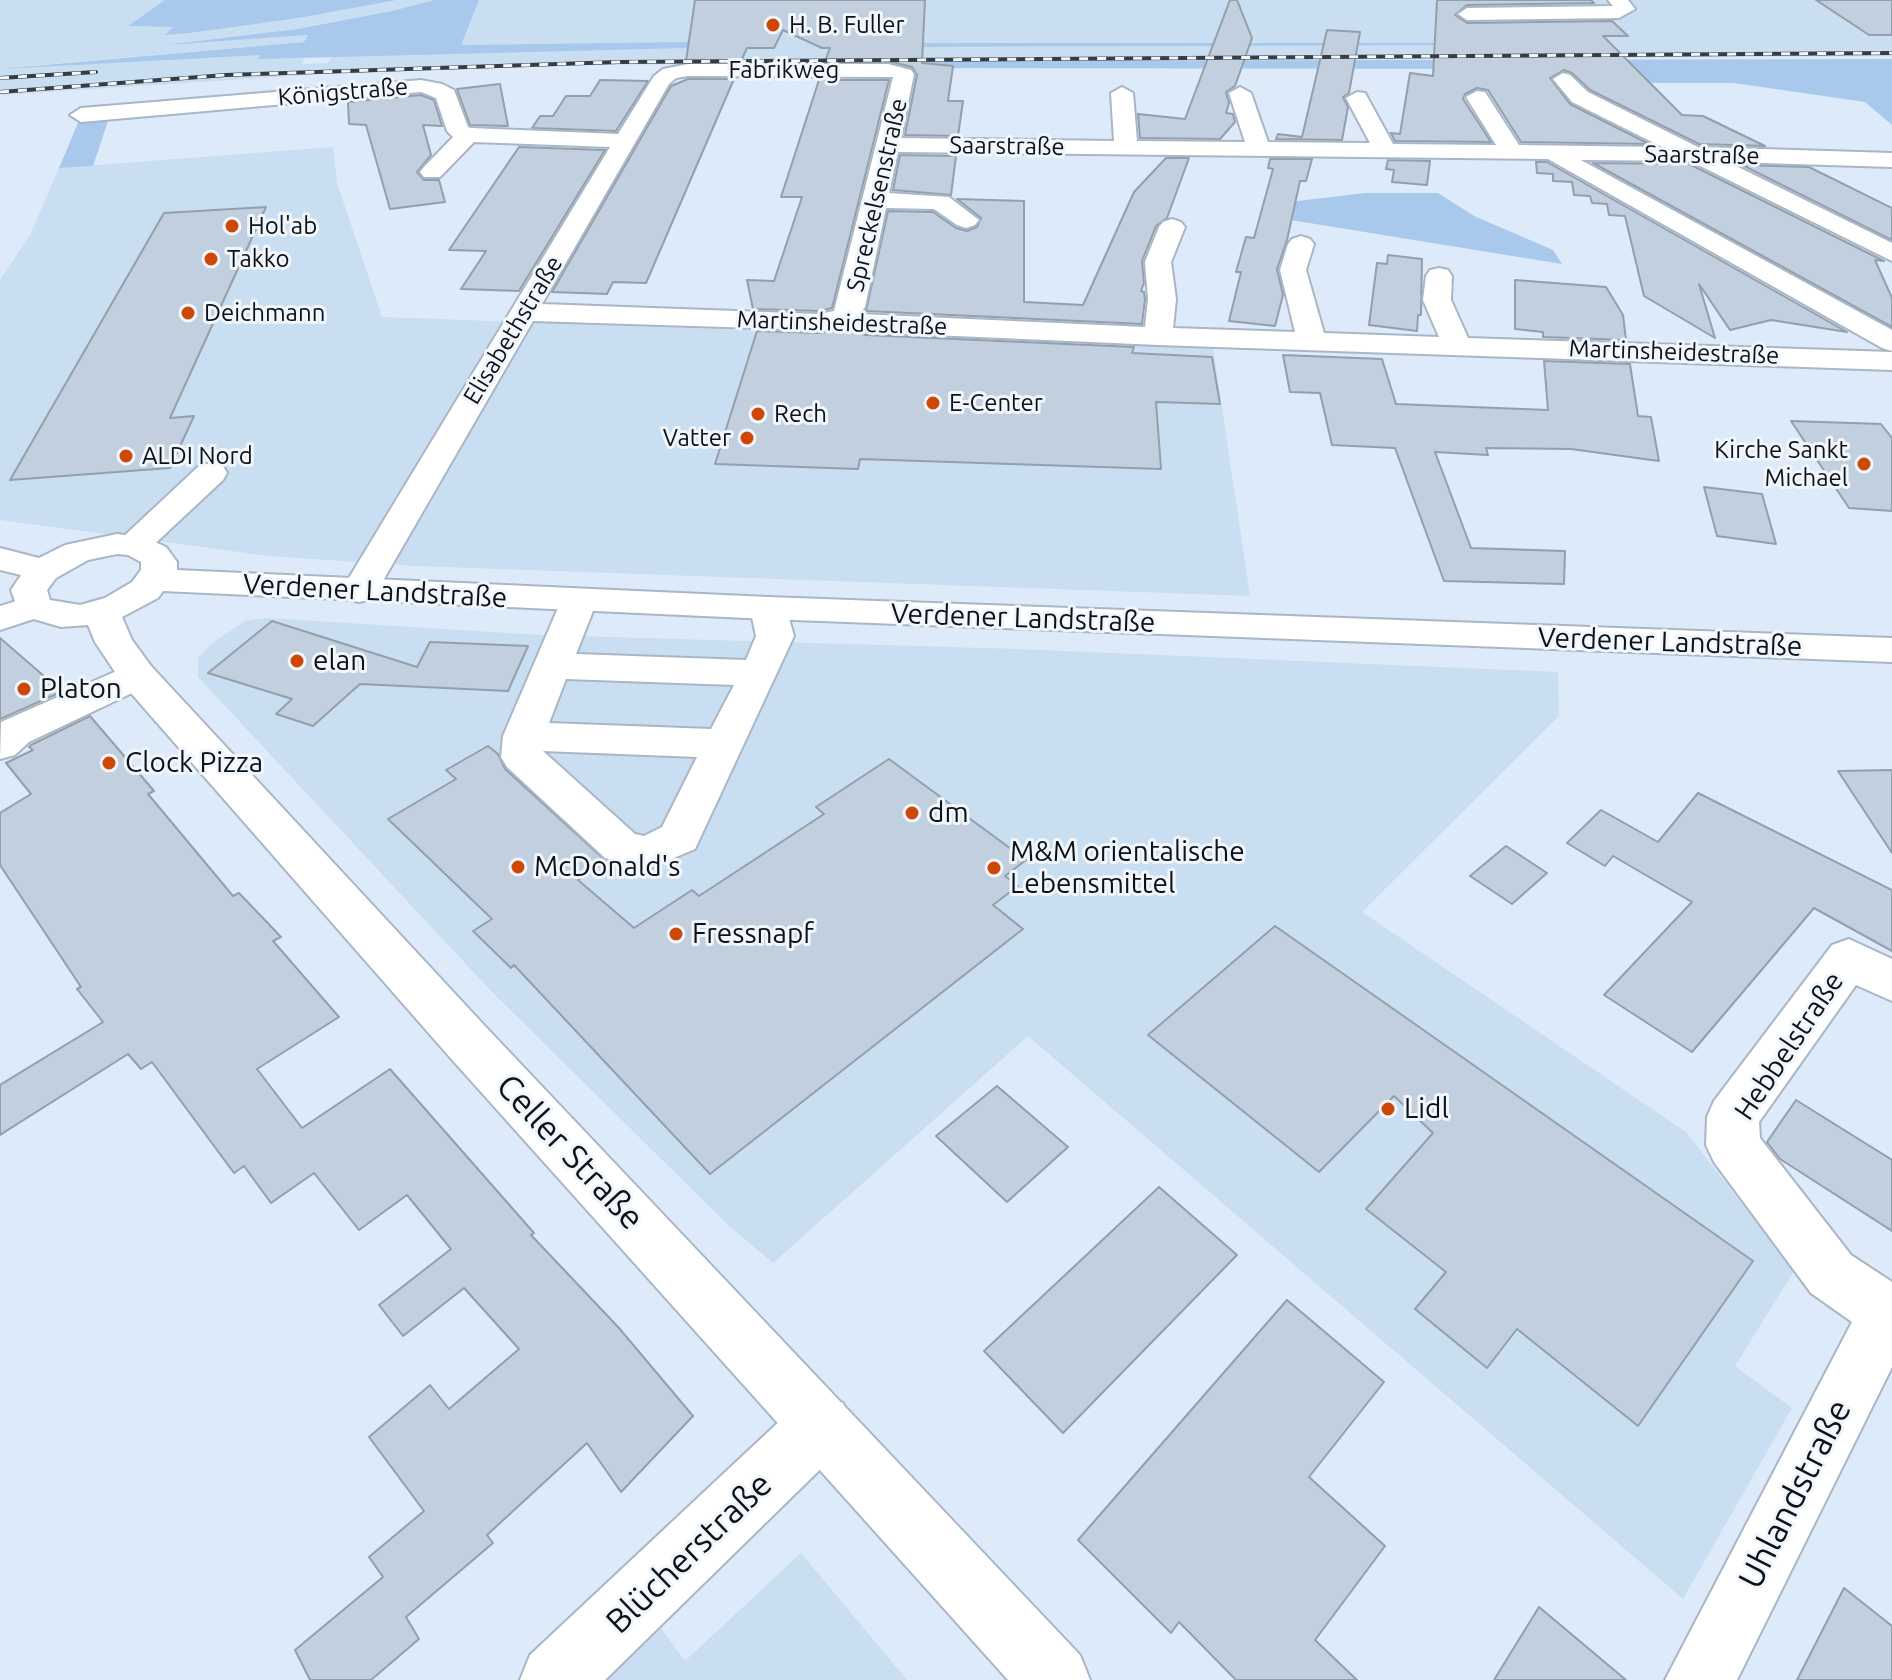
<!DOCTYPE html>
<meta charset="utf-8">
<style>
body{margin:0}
canvas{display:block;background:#dceaf9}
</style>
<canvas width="1892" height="1680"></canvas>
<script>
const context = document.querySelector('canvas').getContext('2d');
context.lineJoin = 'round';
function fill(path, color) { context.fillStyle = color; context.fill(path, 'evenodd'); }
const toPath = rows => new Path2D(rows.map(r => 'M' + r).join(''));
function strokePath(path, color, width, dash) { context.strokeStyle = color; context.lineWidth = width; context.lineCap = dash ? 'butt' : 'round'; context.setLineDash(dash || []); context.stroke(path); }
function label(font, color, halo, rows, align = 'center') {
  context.font = font + ' Ubuntu,sans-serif'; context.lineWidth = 6; context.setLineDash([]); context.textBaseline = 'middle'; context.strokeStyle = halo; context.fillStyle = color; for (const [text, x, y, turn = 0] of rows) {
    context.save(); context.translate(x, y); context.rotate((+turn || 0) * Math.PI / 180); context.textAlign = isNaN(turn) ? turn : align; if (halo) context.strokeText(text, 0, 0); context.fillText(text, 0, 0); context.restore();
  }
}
fill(toPath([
 [0,0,165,0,129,26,175,27,167,34,295,19,397,0,434,0,392,11,297,29,191,43,308,35,304,42,14,67,262,55,260,59,305,57,302,64,328,63,332,56,688,48,689,43,460,45,479,0,1456,0,1490,43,900,47,1528,45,1511,42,1476,0,1892,0,1892,56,573,65,323,74,0,95],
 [333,147,337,183,382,317,1213,347,1250,596,416,566,269,556,0,520,0,280,30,235,59,168],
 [266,618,541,635,1019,649,1558,672,1559,716,1362,912,1686,1132,1794,1271,1735,1366,1792,1408,1683,1599,1028,1036,773,1263,729,1226,492,992,198,677,198,658,211,644,245,621],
 [801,1553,907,1680,599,1680,657,1623,685,1661]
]), '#cadef2');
fill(toPath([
 [165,0,397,0,299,18,189,33,165,35,173,27,128,26],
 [434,0,479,0,461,45,689,42,688,48,258,59,261,55,0,69,304,42,308,35,166,45,297,29,392,11],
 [899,43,1490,43,1493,45,900,47],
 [1892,59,1892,125,1865,102,1734,83,1573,83,1548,69,895,68,915,61],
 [108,121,93,166,59,168,78,123],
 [1365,193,1438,193,1474,216,1553,250,1562,264,1266,216,1263,205]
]), '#a8c9ec');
const building = toPath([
 [695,0,925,0,922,63,953,66,948,101,963,101,958,136,905,135,917,75,912,67,888,61,825,61,830,48,822,48,783,30,774,48,747,48,741,61,686,61,695,0],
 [1230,0,1237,0,1252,38,1235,86,1226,92,1229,103,1226,113,1233,114,1235,122,1220,139,1140,138,1138,114,1185,119,1230,0],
 [1437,0,1591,0,1594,3,1467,5,1455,15,1467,23,1612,21,1628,36,1603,36,1682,115,1703,116,1765,146,1699,144,1590,90,1572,73,1564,70,1550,78,1570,104,1649,144,1521,142,1488,90,1477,88,1465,94,1463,99,1491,142,1395,141,1391,133,1400,134,1410,73,1433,76,1437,0],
 [1816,0,1892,0,1892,35,1869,35,1816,0],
 [1327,30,1360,32,1349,93,1343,97,1348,107,1342,140,1276,139,1278,134,1302,137,1327,30],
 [688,79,734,79,646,283,613,282,607,294,552,292,671,86,688,79],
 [600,80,648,81,616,131,532,128,540,116,553,116,566,96,590,96,600,80],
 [819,80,889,80,832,308,819,311,753,309,747,280,774,281,802,197,781,197,819,80],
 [500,84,508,126,470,125,457,89,500,84],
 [421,95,434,100,442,126,423,125,431,155,417,172,424,180,439,180,445,202,390,209,366,125,349,124,348,102,421,95],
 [519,147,605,150,519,291,461,289,486,251,449,250,519,147],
 [900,155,956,156,951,195,893,190,900,155],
 [1166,158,1189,158,1167,218,1156,226,1142,261,1144,283,1141,291,1144,292,1145,299,1142,324,866,311,888,211,933,212,956,228,967,231,977,227,981,218,957,199,1024,201,1024,302,1083,305,1134,192,1166,158],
 [1270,159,1312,159,1306,181,1300,181,1287,240,1277,269,1283,295,1275,326,1229,321,1241,272,1236,272,1246,237,1254,238,1273,169,1268,168,1270,159],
 [1388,160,1430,161,1427,185,1392,182,1394,170,1386,169,1388,160],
 [1536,162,1547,162,1847,332,1771,320,1730,330,1699,284,1715,338,1644,296,1625,216,1609,215,1607,204,1592,203,1590,196,1574,195,1572,182,1553,181,1553,174,1537,173,1536,162],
 [1593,163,1689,164,1884,261,1875,260,1892,298,1892,327,1593,163],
 [1742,165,1809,167,1892,208,1892,240,1742,165],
 [266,207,170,418,194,416,170,468,10,480,164,213,266,207],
 [1388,255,1422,259,1421,315,1418,315,1417,331,1369,325,1377,263,1387,264,1388,255],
 [1515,280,1606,287,1623,315,1626,340,1543,337,1543,332,1515,329,1515,280],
 [843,329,866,335,1134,347,1132,353,1212,357,1220,404,1156,402,1161,469,860,459,858,469,715,464,757,331,819,333,843,329],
 [1283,355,1382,359,1396,404,1548,410,1544,361,1630,364,1638,416,1651,417,1659,461,1571,449,1486,448,1488,455,1435,452,1471,548,1565,551,1564,584,1444,581,1395,448,1332,445,1320,393,1290,392,1283,355],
 [1791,421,1881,424,1892,438,1892,511,1849,508,1791,421],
 [1704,487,1762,494,1776,544,1717,536,1704,487],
 [272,621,417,667,430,642,528,646,508,691,360,684,313,726,276,714,292,699,208,673,272,621],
 [0,638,52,683,61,692,0,719,0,638],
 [90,716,154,791,148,794,233,896,239,893,281,937,273,941,339,1017,257,1069,302,1128,390,1069,534,1233,531,1235,619,1328,693,1416,621,1492,587,1443,487,1535,493,1543,406,1617,419,1639,371,1680,310,1680,295,1650,383,1577,369,1557,424,1511,369,1437,430,1385,449,1409,519,1349,464,1288,403,1336,379,1305,451,1249,407,1195,359,1230,314,1173,271,1203,244,1166,234,1173,152,1062,141,1069,128,1054,0,1135,0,1085,103,1022,77,989,81,987,0,865,0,813,31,794,6,763,33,750,29,747,31,745,90,716],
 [488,746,498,754,505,769,606,861,578,880,634,928,692,890,699,896,824,814,816,807,889,759,1026,860,1005,876,1018,886,993,905,1023,929,710,1174,514,965,511,968,473,931,492,919,388,819,456,779,446,770,488,746],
 [1892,770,1892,853,1838,771,1892,770],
 [1698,793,1892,890,1892,951,1814,908,1692,1052,1604,995,1692,902,1613,856,1605,866,1567,843,1601,810,1658,842,1698,793],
 [1506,846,1547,873,1512,904,1470,876,1506,846],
 [1275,926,1753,1261,1638,1426,1517,1329,1487,1368,1415,1309,1446,1272,1366,1209,1433,1133,1394,1096,1319,1172,1148,1035,1275,926],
 [997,1086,1068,1147,1007,1202,936,1136,997,1086],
 [1796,1100,1892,1160,1892,1231,1780,1159,1767,1142,1796,1100],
 [1159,1187,1237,1255,1063,1433,984,1351,1159,1187],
 [1287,1300,1384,1382,1309,1477,1385,1546,1315,1640,1357,1680,1236,1680,1179,1622,1171,1633,1078,1540,1287,1300],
 [1844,1588,1892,1626,1892,1680,1797,1680,1844,1588],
 [1539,1607,1626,1680,1494,1680,1539,1607]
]);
fill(building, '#c2cfde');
strokePath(building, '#929fac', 2);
const minor = toPath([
 [1608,0,1628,0,1635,9,1619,18,1467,20,1458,14,1467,8,1613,6,1608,0],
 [688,64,888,64,911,70,914,74,901,138,1114,141,1111,93,1122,87,1133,93,1137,141,1245,142,1229,93,1240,87,1251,93,1268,142,1370,143,1346,98,1357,92,1365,93,1393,144,1496,145,1466,97,1477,91,1485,92,1519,145,1662,147,1572,102,1553,79,1563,73,1570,75,1588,92,1698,147,1892,153,1892,167,1728,162,1892,243,1892,261,1690,161,1581,160,1892,330,1892,351,1882,348,1548,159,898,152,889,193,949,197,979,220,975,225,966,228,957,225,934,209,886,208,865,307,860,314,1145,327,1148,299,1145,262,1159,227,1163,222,1172,219,1181,222,1185,227,1171,262,1176,299,1173,328,1295,332,1280,270,1288,244,1292,239,1301,236,1310,239,1314,244,1306,270,1324,333,1439,337,1423,300,1426,276,1430,270,1439,268,1448,270,1452,276,1451,300,1468,338,1892,352,1892,370,1158,345,866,332,843,326,819,330,533,321,377,591,372,599,359,602,346,599,341,591,610,147,474,142,440,177,424,177,420,172,424,167,453,137,447,131,436,98,421,92,81,122,70,115,81,108,421,80,442,84,454,90,468,127,471,128,618,134,654,76,663,69,688,64],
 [688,76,893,77,834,311,819,314,542,304,669,84,676,78,688,76],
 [211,463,223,466,227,473,223,480,146,552,134,556,122,552,116,545,122,538,199,466,211,463],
 [579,590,592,593,597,601,576,654,746,660,756,636,750,608,755,600,768,597,781,600,786,608,794,636,695,849,648,869,605,858,507,767,501,757,503,736,561,601,566,593,579,590],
 [566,679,734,685,711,729,549,723,566,679],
 [543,751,697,757,662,827,644,836,635,834,543,751],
 [33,596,46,599,51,607,46,615,0,630,0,606,33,596],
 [137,662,151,666,156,675,151,684,29,742,15,755,0,759,1,722,137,662],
 [1849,939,1892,959,1892,1001,1856,985,1759,1122,1760,1138,1851,1255,1892,1282,1892,1367,1737,1680,1665,1680,1852,1322,1811,1293,1714,1162,1706,1145,1707,1117,1714,1101,1832,945,1849,939],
 [821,1394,843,1403,852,1425,843,1447,605,1680,520,1680,530,1655,799,1403,821,1394]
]);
const major = toPath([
 [117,534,146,538,166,547,177,562,177,570,768,597,1892,638,1892,662,768,619,163,591,158,598,122,617,132,640,151,666,483,1024,1080,1655,1090,1680,1008,1680,447,1054,123,684,95,642,88,625,61,627,20,615,11,590,21,575,0,570,0,548,39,558,65,545,117,534],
 [117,554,128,555,141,562,141,570,132,582,105,598,80,605,50,600,47,590,56,578,88,560,117,554]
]);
strokePath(minor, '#a9b6c5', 4);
strokePath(major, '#a9b6c5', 4);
fill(minor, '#fff');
fill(major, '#fff');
const rail = toPath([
 [0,78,96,72],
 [0,92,226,75,619,62,1892,53]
]);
strokePath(rail, '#353c43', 4);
strokePath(rail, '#f0f6fc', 3, [9]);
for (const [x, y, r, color] of [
 [773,25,8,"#cd4706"],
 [232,226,8,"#cd4706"],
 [211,259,8,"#cd4706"],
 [188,313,8,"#cd4706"],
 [933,403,8,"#cd4706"],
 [758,414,8,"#cd4706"],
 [747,438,8,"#cd4706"],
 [126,456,8,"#cd4706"],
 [1864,464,8,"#cd4706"],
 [297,661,8,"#cd4706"],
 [24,689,8,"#cd4706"],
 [109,763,8,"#cd4706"],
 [912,813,8,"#cd4706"],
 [518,867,8,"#cd4706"],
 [994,868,8,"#cd4706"],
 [676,934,8,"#cd4706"],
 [1388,1109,8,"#cd4706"]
]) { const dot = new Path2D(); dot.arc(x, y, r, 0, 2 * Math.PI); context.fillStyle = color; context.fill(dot); strokePath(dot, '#f0f6fc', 3); }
label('24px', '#0d1217', '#f0f6fc', [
 ["H. B. Fuller",789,25],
 ["Hol'ab",248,226],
 ["Takko",227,259],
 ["Deichmann",204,313],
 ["E-Center",949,403],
 ["Rech",774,414],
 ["Vatter",731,438,"right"],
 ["Kirche Sankt",1848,450,"right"],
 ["Michael",1848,478,"right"],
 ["ALDI Nord",142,456]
], 'left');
label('24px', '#0d1217', '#f0f6fc', [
 ["Fabrikweg",784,70],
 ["Königstraße",343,92,-5],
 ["Saarstraße",1007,146,1],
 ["Saarstraße",1702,155,1],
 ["Spreckelsenstraße",877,195,-77],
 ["Martinsheidestraße",842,323,2],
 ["Elisabethstraße",513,330,-59],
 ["Martinsheidestraße",1674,352,2]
]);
label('28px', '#0d1217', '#f0f6fc', [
 ["Verdener Landstraße",375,591,3],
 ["Verdener Landstraße",1023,618,2],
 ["Verdener Landstraße",1670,642,2],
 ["Hebbelstraße",1789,1046,-56]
]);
label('28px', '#0d1217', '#f0f6fc', [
 ["elan",313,661],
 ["Platon",40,689],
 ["Clock Pizza",125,763],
 ["dm",928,813],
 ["M&M orientalische",1010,852],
 ["Lebensmittel",1010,884],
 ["McDonald's",534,867],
 ["Fressnapf",692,934],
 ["Lidl",1404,1109]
], 'left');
label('34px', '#0d1217', '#f0f6fc', [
 ["Celler Straße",570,1152,47],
 ["Uhlandstraße",1795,1494,-63],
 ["Blücherstraße",689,1553,-44]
]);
</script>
